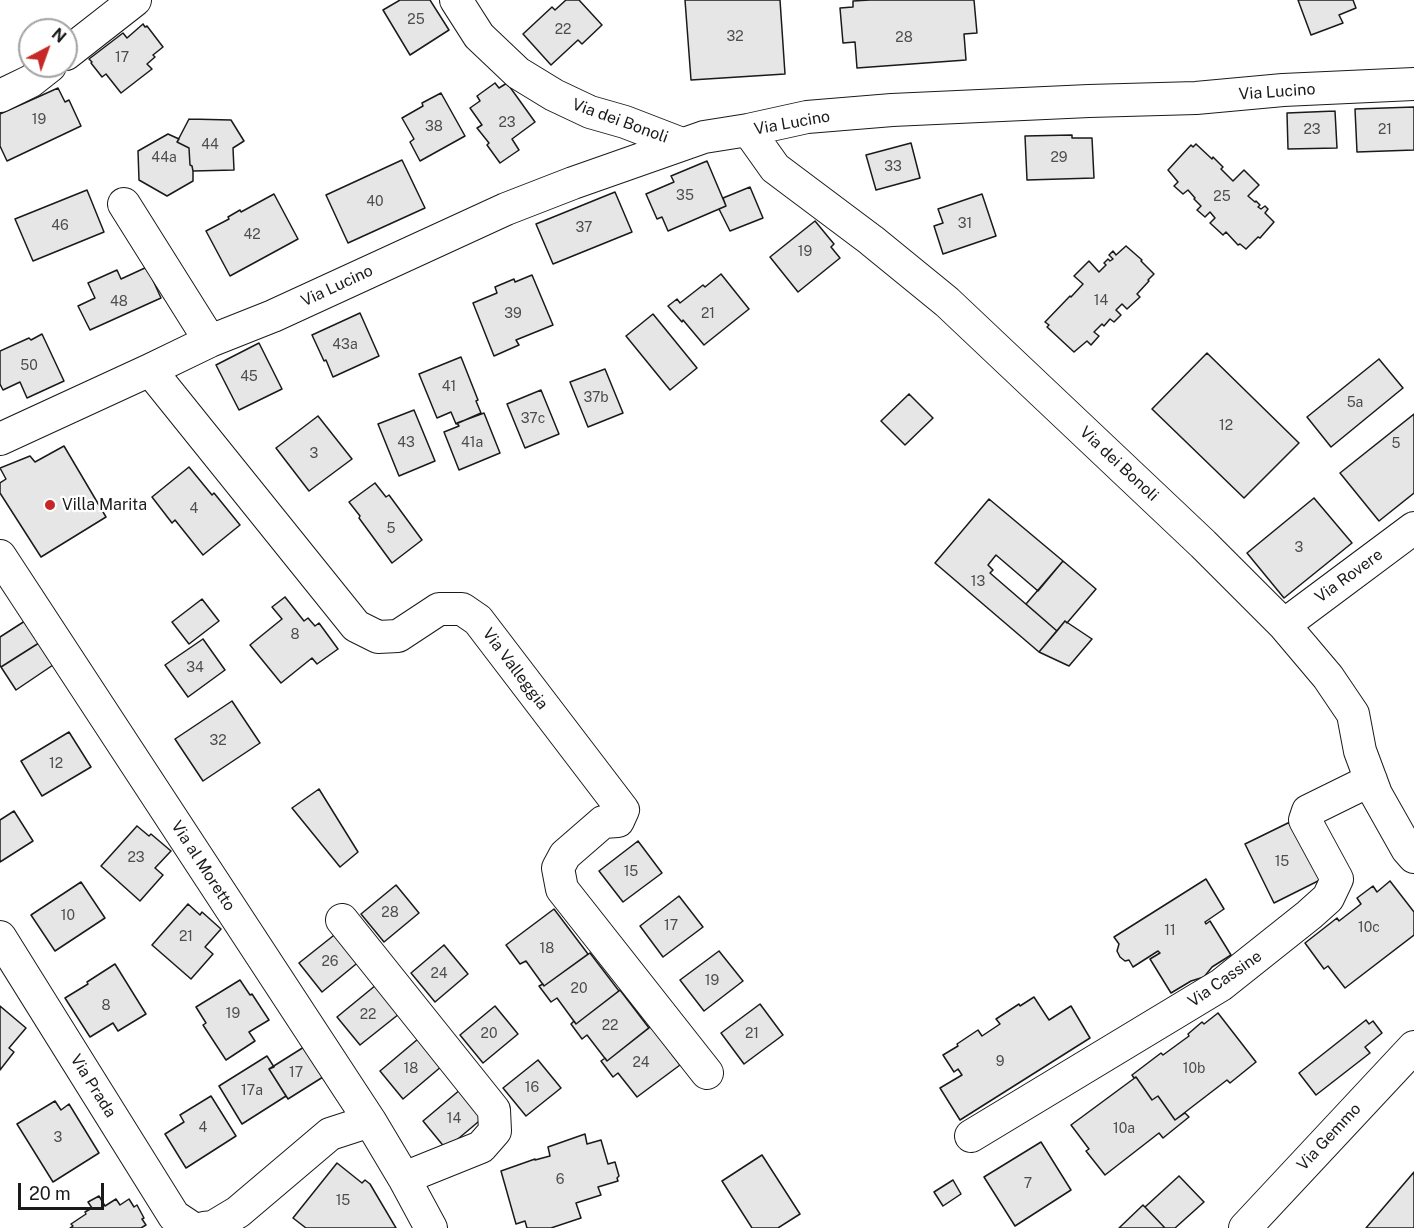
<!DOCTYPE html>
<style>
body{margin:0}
#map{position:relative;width:1414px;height:1228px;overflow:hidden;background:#fff;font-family:"Public Sans",sans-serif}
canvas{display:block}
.north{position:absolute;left:18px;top:18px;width:60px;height:60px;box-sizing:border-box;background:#fff;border:2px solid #a3a3a3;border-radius:50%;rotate:41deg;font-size:16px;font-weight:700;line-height:24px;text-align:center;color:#1a1a1a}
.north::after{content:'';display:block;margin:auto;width:21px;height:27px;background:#c62828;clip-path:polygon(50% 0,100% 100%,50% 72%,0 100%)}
.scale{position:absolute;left:18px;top:1183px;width:86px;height:27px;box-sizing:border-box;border:3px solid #1a1a1a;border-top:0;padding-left:8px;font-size:18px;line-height:21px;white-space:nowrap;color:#1a1a1a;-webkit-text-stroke:4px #fff;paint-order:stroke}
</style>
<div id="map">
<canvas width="1414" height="1228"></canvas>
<div class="north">N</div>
<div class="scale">20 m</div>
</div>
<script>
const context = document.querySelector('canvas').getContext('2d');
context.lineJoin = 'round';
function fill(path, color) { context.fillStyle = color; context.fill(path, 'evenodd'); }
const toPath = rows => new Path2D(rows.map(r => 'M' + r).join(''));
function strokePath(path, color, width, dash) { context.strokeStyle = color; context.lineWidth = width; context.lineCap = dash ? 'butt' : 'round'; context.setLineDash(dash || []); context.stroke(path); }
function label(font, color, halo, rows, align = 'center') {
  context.font = font + ' "Public Sans",sans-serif'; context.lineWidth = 4.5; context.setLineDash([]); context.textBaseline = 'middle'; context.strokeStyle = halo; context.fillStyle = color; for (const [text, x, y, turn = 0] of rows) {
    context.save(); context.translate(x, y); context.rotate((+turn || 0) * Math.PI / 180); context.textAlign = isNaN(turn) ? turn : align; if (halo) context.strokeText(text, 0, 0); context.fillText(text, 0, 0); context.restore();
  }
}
const building = toPath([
 [400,0,430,0,449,30,410,55,383,10,400,0],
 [566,0,579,0,602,25,582,44,578,40,551,65,523,34,552,7,555,10,566,0],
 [685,0,780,0,785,74,691,80,685,0],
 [870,0,974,0,977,33,964,34,966,60,857,68,855,42,843,43,840,8,853,7,853,1,870,0],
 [1298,0,1353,0,1356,8,1339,15,1343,23,1311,35,1298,0],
 [143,24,145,27,147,26,163,47,153,55,155,57,147,64,152,69,121,93,106,74,102,77,91,63,92,62,89,59,123,33,127,38,143,24],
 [495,83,499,88,507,83,535,122,512,139,519,150,500,163,487,145,489,143,477,128,482,125,470,108,480,101,477,96,495,83],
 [58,88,65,102,69,100,81,126,7,161,0,146,0,114,58,88],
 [441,93,465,136,420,161,410,142,414,139,402,118,423,106,422,103,441,93],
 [1414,107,1414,150,1357,152,1355,109,1414,107],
 [1335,111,1337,148,1288,149,1287,113,1335,111],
 [189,119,231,120,244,141,233,148,234,170,193,171,192,166,190,165,189,148,177,142,189,119],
 [168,134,179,139,177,142,189,148,190,165,192,166,193,171,193,181,167,196,139,180,138,151,168,134],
 [1072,135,1072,138,1092,138,1094,178,1027,180,1025,136,1072,135],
 [911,143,920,178,876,190,866,155,911,143],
 [1196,144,1212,159,1213,157,1223,167,1221,169,1233,181,1244,170,1259,185,1248,196,1255,202,1256,201,1260,205,1258,207,1261,209,1265,206,1268,209,1265,213,1274,222,1260,238,1258,237,1246,249,1240,244,1238,245,1226,232,1223,235,1210,223,1215,218,1210,212,1205,217,1197,210,1201,206,1194,199,1195,198,1188,190,1183,194,1174,186,1178,182,1168,170,1191,145,1193,147,1196,144],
 [402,160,425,208,348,243,326,195,402,160],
 [707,161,726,206,668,231,662,217,657,219,646,194,674,182,671,176,707,161],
 [750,187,763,218,730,231,719,209,726,206,723,198,750,187],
 [87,190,104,232,33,261,15,219,87,190],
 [615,192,632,232,553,264,536,224,615,192],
 [274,194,298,239,230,276,206,231,229,219,228,217,240,210,241,212,274,194],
 [982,194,996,236,943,254,934,226,943,223,938,209,982,194],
 [815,221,834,244,831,247,840,258,798,292,770,257,815,221],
 [1126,246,1142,260,1141,261,1154,274,1148,280,1149,281,1137,294,1140,297,1127,309,1122,304,1116,310,1121,315,1114,322,1110,319,1104,326,1102,324,1094,332,1099,336,1091,345,1087,341,1074,352,1047,327,1049,325,1045,322,1070,296,1071,297,1083,284,1074,276,1089,261,1099,272,1106,265,1104,263,1108,259,1110,261,1113,259,1109,255,1113,251,1116,255,1126,246],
 [147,267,161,298,90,330,78,306,95,298,88,283,117,270,121,279,147,267],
 [721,274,749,309,704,345,683,320,682,322,668,306,677,299,680,303,703,285,705,287,721,274],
 [532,275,553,325,516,340,519,345,494,356,473,303,497,293,495,287,514,279,515,282,532,275],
 [360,313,379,356,333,377,326,360,324,361,312,335,360,313],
 [653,314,697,368,670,390,626,336,653,314],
 [42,334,64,381,27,398,20,382,3,390,0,384,0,351,29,338,31,340,42,334],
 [259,343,282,389,239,410,216,365,259,343],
 [1207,353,1299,443,1244,498,1152,409,1207,353],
 [461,357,478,400,476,401,481,413,456,424,451,412,437,418,419,374,461,357],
 [1379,359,1403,388,1331,447,1307,417,1379,359],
 [605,369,623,413,588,427,570,382,605,369],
 [541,390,559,434,525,448,507,404,541,390],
 [909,394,933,418,905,445,881,421,909,394],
 [414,410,435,461,399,476,378,424,414,410],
 [484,413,500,453,459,470,444,432,459,426,457,423,484,413],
 [1414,414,1414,493,1379,521,1340,473,1414,414],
 [318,416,352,459,309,491,276,448,318,416],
 [64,446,106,517,41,557,0,493,0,483,6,479,0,468,30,456,35,462,64,446],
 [189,467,212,495,214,493,240,525,203,555,175,520,172,523,152,497,189,467],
 [375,483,386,497,389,495,422,540,392,563,359,518,360,516,349,502,375,483],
 [1314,498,1352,543,1284,598,1247,553,1314,498],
 [989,499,1063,561,1038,591,996,555,988,565,993,570,990,573,1057,631,1039,652,935,563,989,499],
 [1063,561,1096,589,1067,623,1065,621,1057,631,1026,604,1063,561],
 [285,597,304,621,308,618,315,626,319,623,338,649,317,664,312,658,281,683,250,645,282,619,272,607,285,597],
 [202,599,219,621,189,644,172,622,202,599],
 [28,619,42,641,1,667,0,665,0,637,28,619],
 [1065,621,1092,639,1069,666,1039,652,1065,621],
 [203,639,225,670,188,697,165,665,203,639],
 [42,641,56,663,16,690,1,667,42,641],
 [232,701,260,743,203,781,175,739,232,701],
 [69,732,91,767,42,796,21,761,69,732],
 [319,789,358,852,340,867,292,808,319,789],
 [14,811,33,841,0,862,0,820,14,811],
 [1290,822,1320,880,1274,903,1245,844,1290,822],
 [137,826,149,836,151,834,171,851,155,868,163,875,140,901,101,866,137,826],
 [638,841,662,873,623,902,599,871,638,841],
 [1206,879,1224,909,1205,922,1206,924,1210,921,1231,955,1212,967,1204,977,1191,981,1171,993,1150,959,1160,953,1158,951,1133,967,1129,960,1125,961,1120,957,1117,951,1119,944,1114,937,1206,879],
 [1390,881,1414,912,1414,935,1345,988,1328,966,1324,969,1305,943,1337,918,1339,921,1361,904,1357,898,1373,886,1377,892,1390,881],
 [81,882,105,918,55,951,31,915,81,882],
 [396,885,419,913,384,942,361,914,396,885],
 [679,896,703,927,663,957,640,926,679,896],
 [188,904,200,915,202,912,221,929,205,947,213,954,191,979,152,945,188,904],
 [554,909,588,954,544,986,526,961,520,964,506,945,554,909],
 [338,932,361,960,322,992,299,963,338,932],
 [444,945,468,974,435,1002,411,973,444,945],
 [719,951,743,981,704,1011,680,980,719,951],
 [590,953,619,991,576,1024,557,998,551,1002,539,986,543,984,544,986,590,953],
 [115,964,146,1014,118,1031,113,1023,90,1037,65,998,88,984,87,982,115,964],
 [240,980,250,995,252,994,269,1020,249,1032,255,1041,226,1060,203,1025,206,1023,196,1007,240,980],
 [376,985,399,1014,360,1045,337,1017,376,985],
 [620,990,649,1028,607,1061,587,1035,582,1039,571,1024,574,1021,576,1024,620,990],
 [1034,997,1049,1020,1071,1006,1090,1038,960,1120,940,1088,962,1075,958,1069,954,1072,943,1055,958,1046,957,1044,978,1030,982,1036,1000,1024,996,1019,1019,1004,1020,1006,1034,997],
 [760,1004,783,1035,744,1064,721,1033,760,1004],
 [0,1006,26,1028,9,1048,14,1052,0,1070,0,1006],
 [495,1006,518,1034,483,1063,460,1035,495,1006],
 [1218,1013,1256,1062,1230,1083,1227,1080,1175,1120,1158,1096,1152,1100,1136,1077,1134,1078,1132,1075,1161,1053,1163,1055,1189,1036,1188,1034,1202,1022,1204,1024,1218,1013],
 [1366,1020,1369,1024,1373,1021,1382,1033,1365,1047,1370,1053,1316,1095,1299,1073,1366,1020],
 [651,1026,680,1065,637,1097,618,1073,613,1077,601,1061,605,1058,607,1061,651,1026],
 [418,1039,442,1066,403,1099,380,1071,418,1039],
 [304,1047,323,1077,288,1099,269,1069,304,1047],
 [267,1056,274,1067,269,1069,286,1096,242,1124,219,1086,267,1056],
 [538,1060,561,1088,526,1116,503,1088,538,1060],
 [1136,1077,1152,1100,1158,1096,1175,1120,1185,1113,1189,1117,1163,1138,1159,1133,1105,1175,1086,1151,1089,1149,1071,1125,1136,1077],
 [461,1089,484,1117,446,1149,423,1121,461,1089],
 [211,1096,236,1136,186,1168,165,1134,184,1122,180,1115,211,1096],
 [55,1101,61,1110,69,1104,99,1153,53,1182,17,1124,55,1101],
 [585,1134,587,1144,601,1140,608,1164,615,1162,619,1176,617,1178,618,1181,598,1187,601,1195,576,1203,581,1218,551,1228,527,1228,525,1221,516,1224,501,1171,535,1159,535,1160,550,1156,548,1147,585,1134],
 [1041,1142,1071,1190,1015,1226,984,1177,1041,1142],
 [762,1155,800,1214,778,1228,752,1228,722,1181,762,1155],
 [337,1163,362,1183,365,1180,370,1184,396,1228,306,1228,293,1218,337,1163],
 [1414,1172,1414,1228,1366,1228,1414,1172],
 [1179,1176,1204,1202,1175,1228,1165,1228,1145,1207,1179,1176],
 [953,1180,961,1194,943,1206,934,1192,953,1180],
 [99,1196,105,1206,116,1199,120,1205,129,1199,134,1207,137,1205,144,1218,142,1219,146,1225,141,1228,70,1228,73,1226,71,1224,86,1214,85,1212,92,1208,88,1202,99,1196],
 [1143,1205,1165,1228,1119,1228,1143,1205]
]);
fill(building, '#e6e6e6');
strokePath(building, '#1a1a1a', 1.5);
const minor = toPath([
 [456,0,479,36,518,73,554,95,590,112,625,122,682,144],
 [66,54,135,0],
 [0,96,31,81,50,66],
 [748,130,775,168,871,240,947,302,1203,544,1284,625,1328,677,1353,714,1360,751,1376,794,1407,849,1414,857],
 [124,204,210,341],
 [150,370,356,626,378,637,398,636,439,609,462,609,478,620,623,810,618,821,603,822,565,855,558,868,562,889,707,1073],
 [0,439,150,370,210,341,273,316,506,209,573,183,704,137,748,130,807,117,892,110,1089,101,1196,98,1283,90,1414,84],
 [0,556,370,1121,404,1178],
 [1284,625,1414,528],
 [342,920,494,1110,495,1131,481,1147,404,1178,431,1228],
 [0,937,174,1216,192,1228],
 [971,1136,1221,985,1309,915,1328,898,1337,879,1305,820,1308,811,1371,780],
 [204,1228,213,1227,238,1212,330,1134,370,1121],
 [1245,1228,1414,1047]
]);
strokePath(minor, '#1a1a1a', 34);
strokePath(minor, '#fff', 32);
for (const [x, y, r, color] of [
 [50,505,6,"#c62828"]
]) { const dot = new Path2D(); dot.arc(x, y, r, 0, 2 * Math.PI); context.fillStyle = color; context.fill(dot); strokePath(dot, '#fff', 2); }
label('14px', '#4d4d4d', null, [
 ["25",416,20],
 ["22",563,30],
 ["32",735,37],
 ["28",904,38],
 ["17",122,58],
 ["19",39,120],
 ["23",507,123],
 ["38",434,127],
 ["23",1312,130],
 ["21",1385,130],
 ["44",210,145],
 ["44a",164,158],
 ["29",1059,158],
 ["33",893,167],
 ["35",685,196],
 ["25",1222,197],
 ["40",375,202],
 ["31",965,224],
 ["46",60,226],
 ["37",584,228],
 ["42",252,235],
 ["19",805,252],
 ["14",1101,301],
 ["48",119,302],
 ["39",513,314],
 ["21",708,314],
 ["43a",345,345],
 ["50",29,366],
 ["45",249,377],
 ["41",449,387],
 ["37b",596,398],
 ["5a",1355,403],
 ["37c",533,419],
 ["12",1226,426],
 ["43",406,443],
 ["41a",472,443],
 ["5",1396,444],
 ["3",314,454],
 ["4",194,509],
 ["5",391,529],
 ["3",1299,548],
 ["13",978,582],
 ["8",295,635],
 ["34",195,668],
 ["32",218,741],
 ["12",56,764],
 ["23",136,858],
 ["15",1282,862],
 ["15",631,872],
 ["28",390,913],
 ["10",68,916],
 ["17",671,926],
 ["10c",1369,928],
 ["11",1170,931],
 ["21",186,937],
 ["18",547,949],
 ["26",330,962],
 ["24",439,974],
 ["19",712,981],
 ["20",579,989],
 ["8",106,1006],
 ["19",233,1014],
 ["22",368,1015],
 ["22",610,1026],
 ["20",489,1034],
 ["21",752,1034],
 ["9",1000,1062],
 ["24",641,1063],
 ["18",411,1069],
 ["10b",1194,1069],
 ["17",296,1073],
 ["16",532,1088],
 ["17a",252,1091],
 ["14",454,1119],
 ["4",203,1128],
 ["10a",1124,1129],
 ["3",58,1138],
 ["6",560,1180],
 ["7",1028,1184],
 ["15",343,1201]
]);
label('16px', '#1a1a1a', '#fff', [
 ["Via Lucino",1277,92,-4],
 ["Via dei Bonoli",620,121,20],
 ["Via Lucino",792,123,-10],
 ["Via Lucino",337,286,-25],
 ["Via dei Bonoli",1119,464,43],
 ["Via Rovere",1349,576,-36],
 ["Via Valleggia",515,669,53],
 ["Via al Moretto",203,866,57],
 ["Via Cassine",1225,979,-35],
 ["Via Prada",93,1086,58],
 ["Via Gemmo",1329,1137,-47]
]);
label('16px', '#1a1a1a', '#fff', [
 ["Villa Marita",62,505]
], 'left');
</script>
